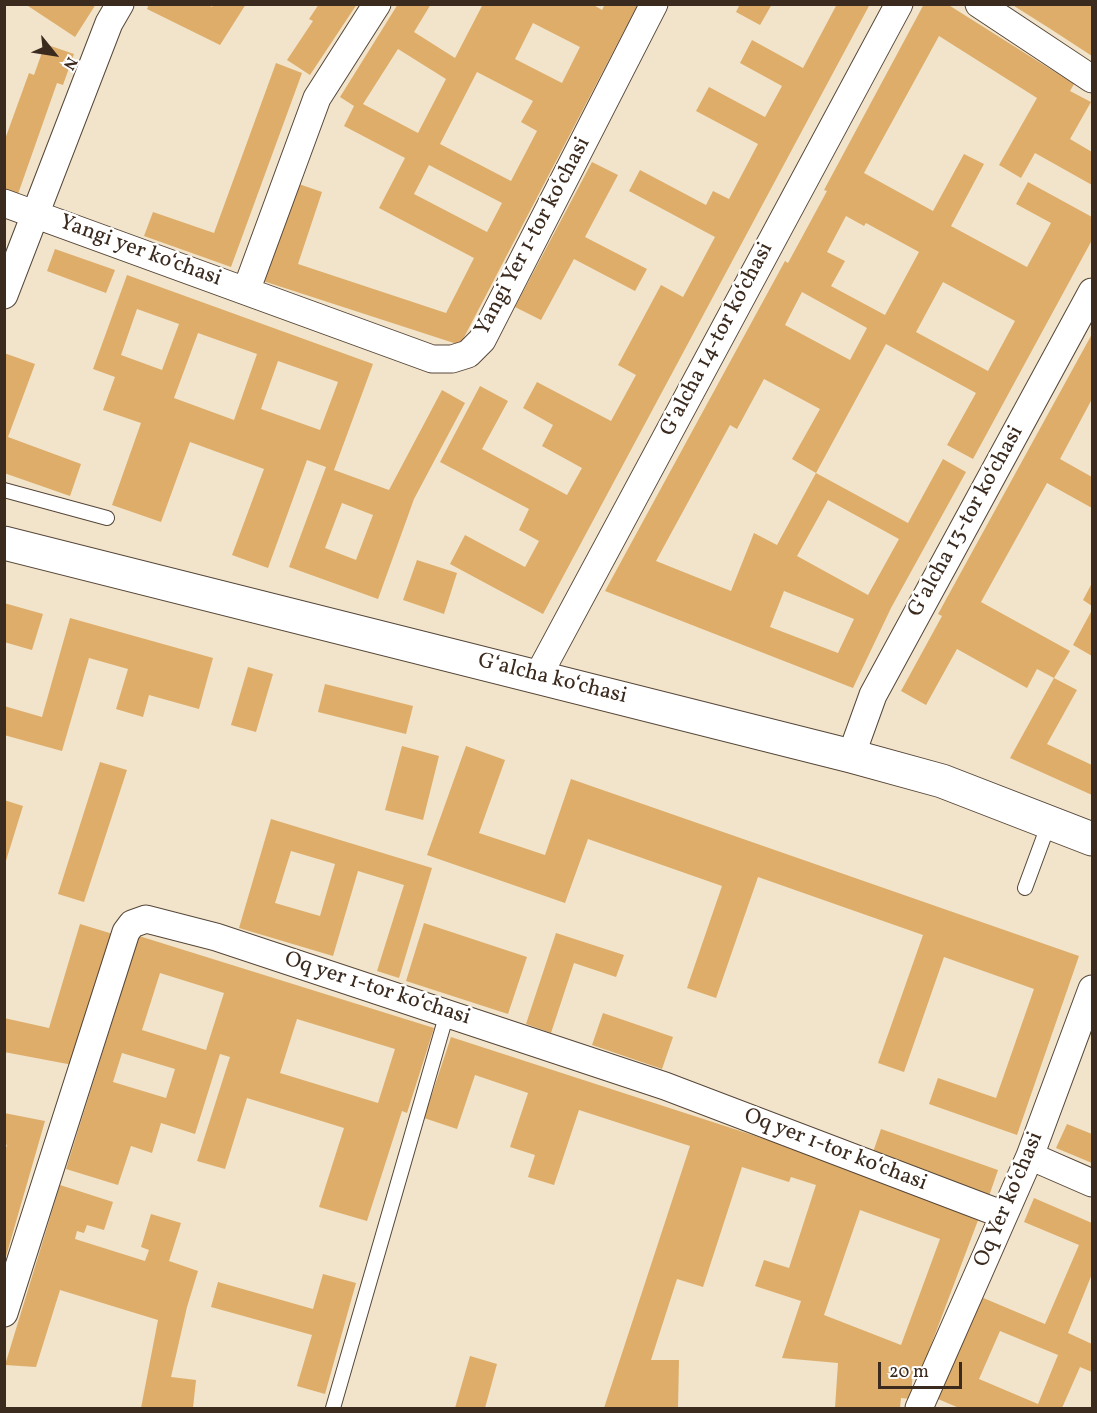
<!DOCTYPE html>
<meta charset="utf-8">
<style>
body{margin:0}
#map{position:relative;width:1097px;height:1413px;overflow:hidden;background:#f1e4ca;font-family:Vollkorn,serif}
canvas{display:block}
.frame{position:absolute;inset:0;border:6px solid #3b2a1e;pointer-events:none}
.north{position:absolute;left:24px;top:24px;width:60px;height:60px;-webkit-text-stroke:4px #fff;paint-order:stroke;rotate:120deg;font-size:16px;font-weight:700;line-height:24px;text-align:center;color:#3b2a1e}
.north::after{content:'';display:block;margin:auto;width:21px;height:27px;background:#3b2a1e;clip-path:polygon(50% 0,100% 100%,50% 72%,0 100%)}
.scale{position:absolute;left:878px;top:1362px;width:84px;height:27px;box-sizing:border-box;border:3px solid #3b2a1e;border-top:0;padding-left:8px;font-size:18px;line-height:21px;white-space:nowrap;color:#3b2a1e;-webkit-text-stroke:4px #fff;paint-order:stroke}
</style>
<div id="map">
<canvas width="1097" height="1413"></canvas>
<div class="frame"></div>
<div class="north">N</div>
<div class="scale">20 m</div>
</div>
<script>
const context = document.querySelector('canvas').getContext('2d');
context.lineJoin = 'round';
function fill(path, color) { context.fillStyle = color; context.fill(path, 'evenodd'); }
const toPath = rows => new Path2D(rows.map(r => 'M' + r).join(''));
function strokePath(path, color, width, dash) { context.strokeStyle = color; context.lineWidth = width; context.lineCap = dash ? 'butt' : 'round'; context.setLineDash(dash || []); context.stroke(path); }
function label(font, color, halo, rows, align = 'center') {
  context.font = font + ' Vollkorn,serif'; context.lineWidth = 5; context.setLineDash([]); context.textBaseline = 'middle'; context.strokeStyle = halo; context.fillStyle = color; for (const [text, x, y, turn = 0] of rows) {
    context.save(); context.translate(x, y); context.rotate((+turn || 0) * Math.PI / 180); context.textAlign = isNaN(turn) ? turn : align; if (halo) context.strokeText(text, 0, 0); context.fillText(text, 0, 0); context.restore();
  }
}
fill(toPath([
 [25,4,96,4,75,37],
 [149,4,207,4,212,7,213,4,246,4,220,45,147,9],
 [319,4,357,4,310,75,287,60,313,21,309,19],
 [398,4,431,4,414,32,455,58,483,4,592,4,602,10,605,4,638,4,460,345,263,281,296,183,322,192,298,264,446,313,474,258,379,208,405,158,344,126,354,106,340,97],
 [533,23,580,47,562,83,515,59],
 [398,49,446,79,418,133,363,104],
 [477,72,533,101,521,122,537,131,511,181,440,144],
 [429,165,502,203,487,232,414,194],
 [740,4,772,4,760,25,736,12],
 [837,4,870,4,543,614,450,564,465,535,525,567,539,541,519,530,529,509,440,462,480,386,508,401,482,449,567,495,582,468,542,446,553,425,523,408,537,382,611,421,636,375,618,365,661,285,683,297,715,237,629,191,640,170,706,205,713,191,729,199,758,144,696,111,709,87,765,117,782,86,740,63,752,40,803,68],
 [924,4,947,4,1074,84,1070,91,1091,102,1070,139,1092,152,1092,185,1035,153,1021,178,999,165,1037,98,939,36,864,173,933,211,964,154,984,164,951,226,1027,267,1051,223,1016,204,1028,182,1092,217,1092,240,973,459,947,445,976,393,886,344,816,473,908,523,943,459,966,472,891,608,853,688,605,591,785,261,788,263,827,191,824,190],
 [846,216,864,226,866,223,919,252,885,315,831,286,845,261,827,252],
 [943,282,1015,321,988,371,916,332],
 [802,292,867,328,850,360,785,325],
 [764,379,820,409,792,459,816,473,777,545,754,533,731,591,656,561,730,425,737,429],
 [828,500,899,539,868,595,797,556],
 [784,591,854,619,838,653,770,627],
 [1011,4,1092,4,1092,56,1049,28],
 [45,44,74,54,63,85,57,83,18,194,4,189,4,142,29,73,34,75],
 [276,63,302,73,231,267,144,236,153,212,214,233],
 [592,162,618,175,585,237,647,269,635,291,574,259,541,320,515,307],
 [55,249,115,270,106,293,47,271],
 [127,275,373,364,334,470,389,490,442,390,465,403,414,499,378,599,289,567,326,467,307,460,268,568,232,555,264,469,190,442,161,522,112,505,141,423,103,410,115,377,93,369],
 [137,309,179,324,162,370,121,355],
 [198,333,257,354,234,420,174,398],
 [278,361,338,382,320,430,261,409],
 [342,503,373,515,356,560,325,548],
 [1092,334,1092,399,1060,459,1092,477,1092,508,1047,483,981,602,1070,651,1054,678,1037,669,1027,688,957,649,926,705,901,691,942,616,938,614],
 [4,353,35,364,8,437,81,464,70,496,4,473],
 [417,560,457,573,444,614,403,600],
 [1092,583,1092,606,1083,600],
 [4,603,43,614,32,650,4,642],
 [1092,610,1092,656,1073,645],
 [70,618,213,658,199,709,149,695,143,717,116,709,128,669,89,658,62,751,4,735,4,706,42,717],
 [248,667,273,674,256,732,231,725],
 [1054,678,1077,690,1047,744,1092,765,1092,795,1010,758],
 [325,684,413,706,406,734,318,712],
 [402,746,439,756,423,820,385,810],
 [466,746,505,760,479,833,545,855,571,779,1079,956,1017,1135,929,1104,938,1078,996,1098,1034,989,944,957,904,1072,878,1063,923,935,758,877,716,998,687,988,722,886,588,839,565,903,427,855],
 [100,762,127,770,84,902,58,894],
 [4,800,23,806,5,864,4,864],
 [271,819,432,868,399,978,377,971,404,885,358,871,333,956,239,928],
 [291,851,335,864,320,916,275,903],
 [424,923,527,957,508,1014,406,981],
 [80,924,113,934,73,1065,4,1052,4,1018,49,1028],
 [556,933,624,955,616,977,574,963,551,1033,526,1024],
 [139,936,434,1028,407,1113,402,1111,367,1221,319,1207,344,1128,247,1098,225,1169,197,1161,230,1057,220,1054,195,1134,161,1123,152,1153,131,1146,118,1185,66,1169],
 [160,973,224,993,206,1050,142,1030],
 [297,1019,395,1049,378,1103,280,1073],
 [122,1053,175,1069,166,1098,113,1082],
 [603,1013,673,1037,662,1069,592,1045],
 [451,1037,845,1165,980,1215,922,1369,913,1368,911,1399,901,1398,900,1408,835,1408,838,1363,782,1358,801,1301,755,1286,764,1260,789,1268,816,1185,791,1177,789,1182,742,1167,703,1287,677,1279,651,1360,679,1360,678,1408,604,1408,690,1146,579,1110,554,1185,528,1177,535,1155,510,1147,528,1093,475,1075,457,1129,424,1118],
 [860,1210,940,1239,901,1345,824,1315],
 [4,1113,45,1121,5,1260,4,1153,7,1145,4,1144],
 [1067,1124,1092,1134,1092,1163,1056,1148],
 [881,1129,998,1170,989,1196,872,1155],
 [60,1185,113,1202,104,1230,87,1225,84,1233,77,1231,75,1239,145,1261,149,1250,141,1247,151,1214,181,1223,169,1261,198,1271,187,1307,171,1377,196,1380,193,1408,141,1408,158,1320,60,1290,36,1367,5,1365],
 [1034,1198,1092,1223,1092,1274,1068,1333,1092,1344,1092,1372,1080,1367,1062,1408,959,1408,938,1399,981,1297,1045,1324,1079,1245,1024,1222],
 [1000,1331,1058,1355,1038,1404,979,1379],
 [323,1274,356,1283,325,1394,297,1386,312,1335,211,1307,218,1282,313,1309],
 [470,1356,497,1364,485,1408,455,1408]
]), '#dead6a');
const service = toPath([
 [4,490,107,518],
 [1025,888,1049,823],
 [333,1408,447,1013]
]);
const minor = toPath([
 [979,4,1092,79],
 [4,203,432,359,452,359,468,354,482,340,654,4],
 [246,291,317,98,377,4],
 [4,295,109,23,120,4],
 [538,676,899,4],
 [851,756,873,695,1092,292],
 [1030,1156,1092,1183],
 [4,1313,126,932,132,924,146,919,216,937,665,1086,1004,1215],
 [919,1408,1030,1156,1092,989]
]);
const tertiary = toPath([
 [4,543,851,756,942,781,1092,839]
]);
strokePath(service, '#564638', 16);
strokePath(minor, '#564638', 29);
strokePath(tertiary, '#564638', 35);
strokePath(service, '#fff', 14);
strokePath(minor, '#fff', 27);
strokePath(tertiary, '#fff', 33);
label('22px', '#3b2a1e', '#fff', [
 ["Yangi Yer 1-tor koʻchasi",534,237,-62],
 ["Yangi yer koʻchasi",140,252,20],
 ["Gʻalcha 14-tor koʻchasi",718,340,-62],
 ["Gʻalcha 13-tor koʻchasi",967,522,-61],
 ["Gʻalcha koʻchasi",552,680,14],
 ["Oq yer 1-tor koʻchasi",377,990,18],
 ["Oq yer 1-tor koʻchasi",835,1151,21],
 ["Oq Yer koʻchasi",1010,1200,-67]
]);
</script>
